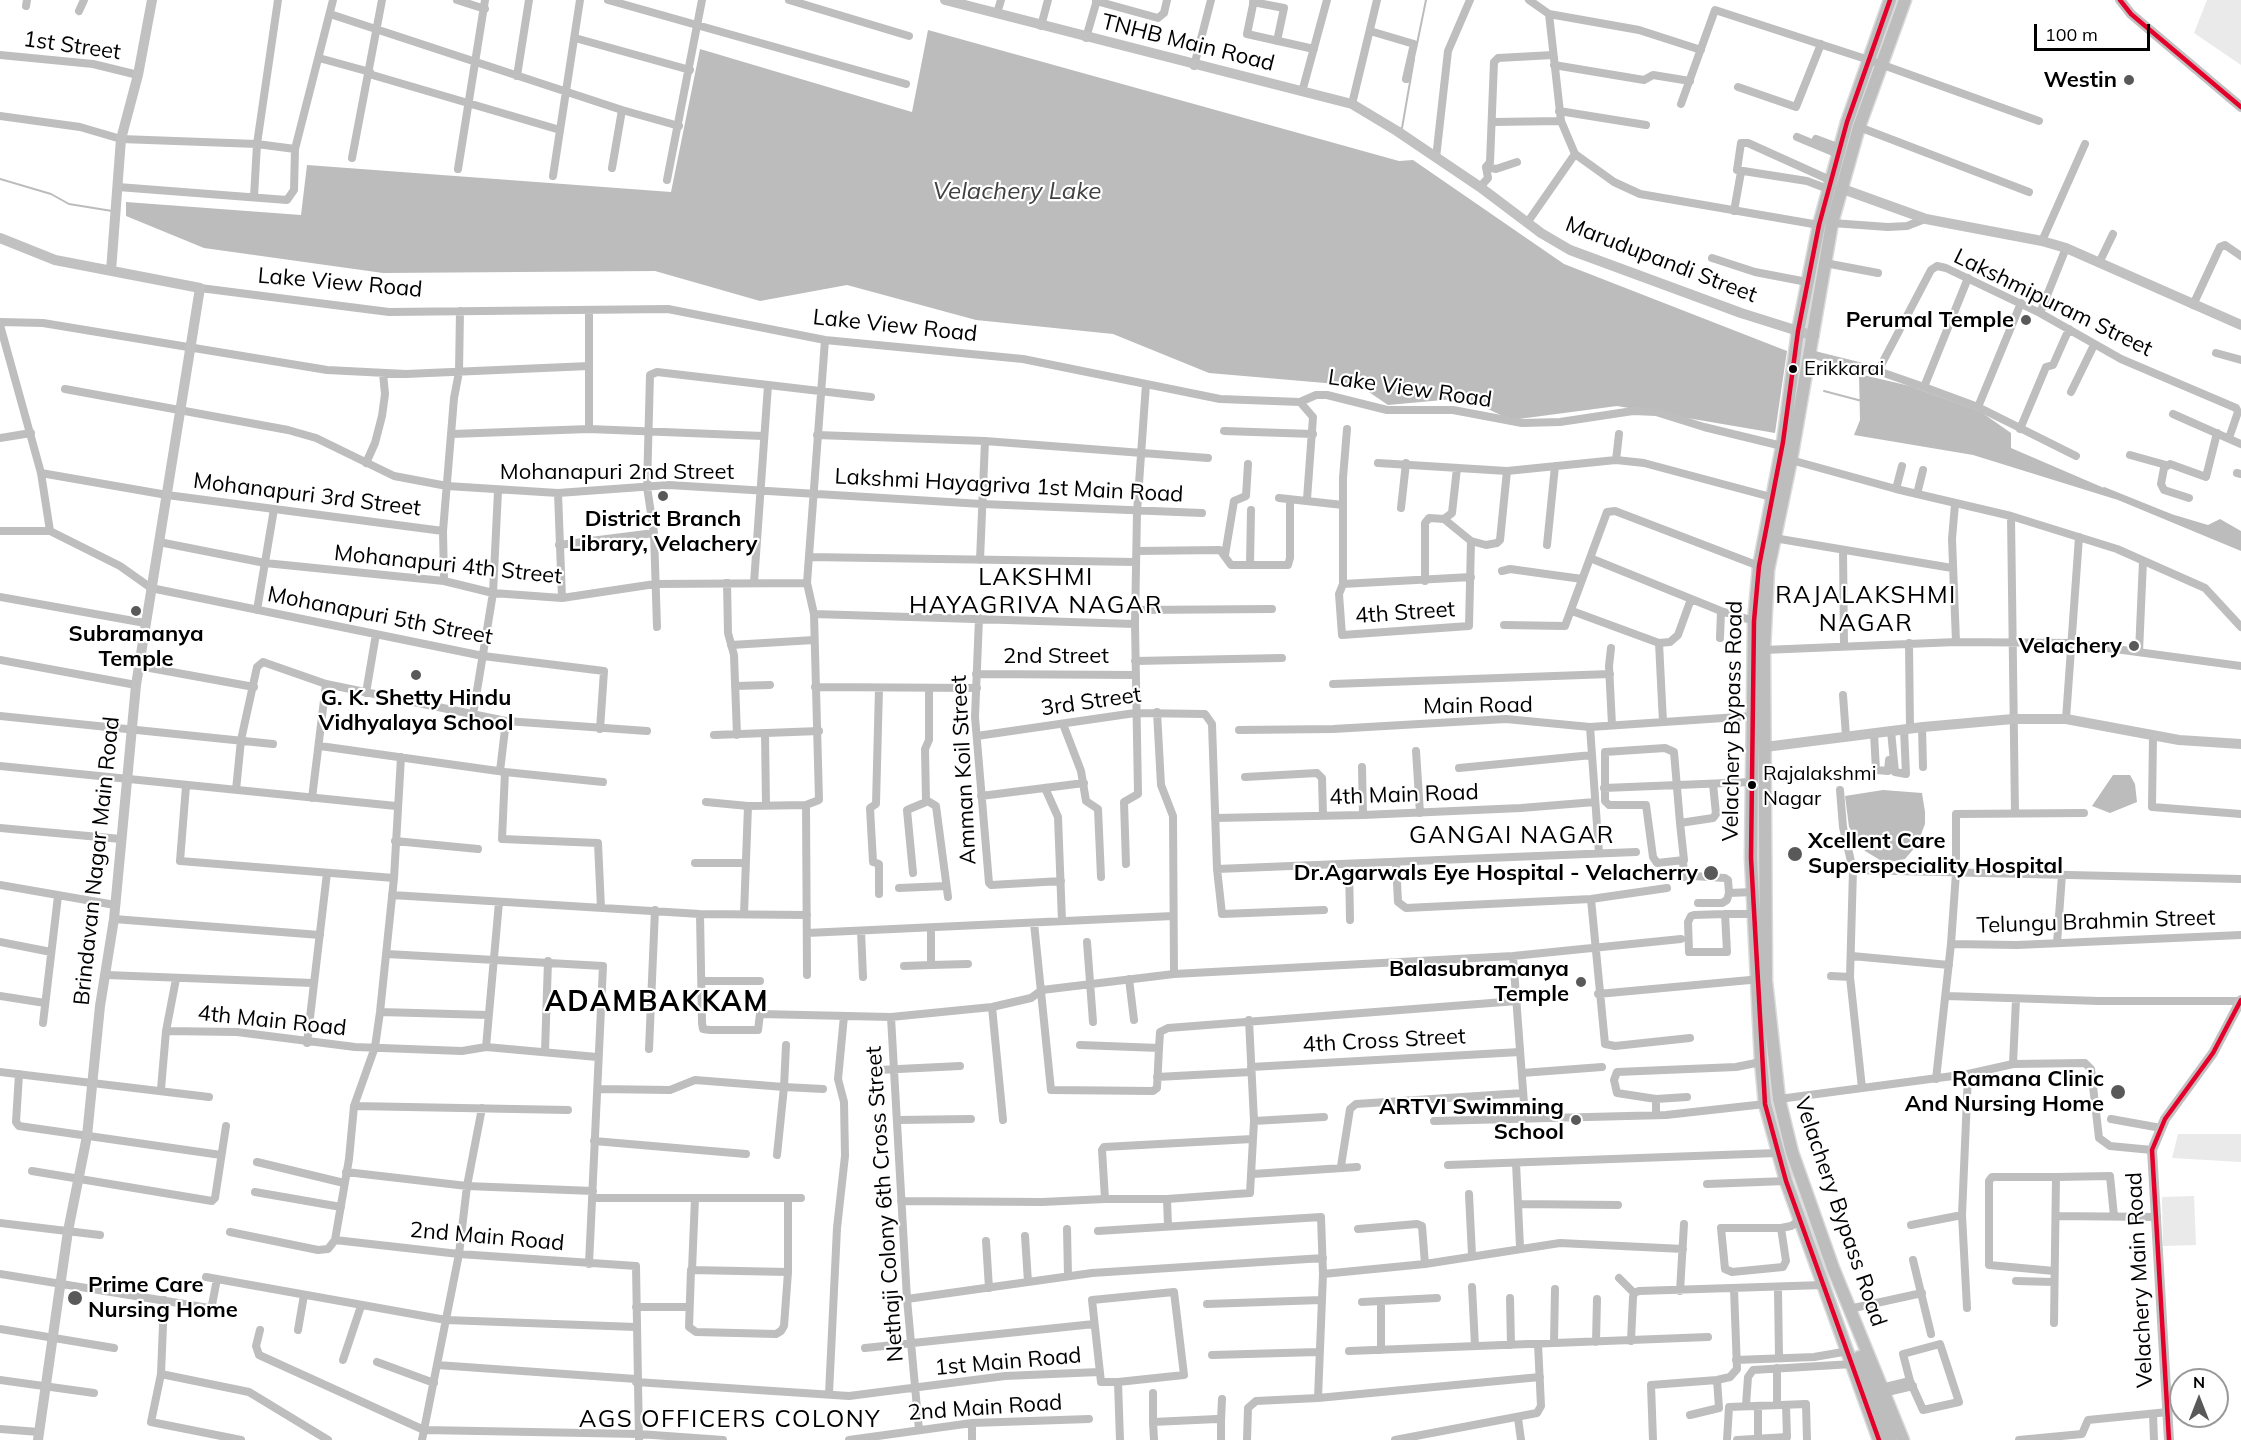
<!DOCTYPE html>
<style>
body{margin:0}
#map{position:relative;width:2241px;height:1440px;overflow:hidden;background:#fff;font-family:Mulish,sans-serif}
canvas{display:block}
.north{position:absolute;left:2169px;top:1368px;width:60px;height:60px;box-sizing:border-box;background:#fff;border:2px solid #999;border-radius:50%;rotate:0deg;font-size:16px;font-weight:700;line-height:24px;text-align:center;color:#000}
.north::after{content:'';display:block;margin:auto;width:21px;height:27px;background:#595959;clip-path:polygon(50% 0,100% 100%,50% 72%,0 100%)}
.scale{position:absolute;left:2034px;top:24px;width:116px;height:27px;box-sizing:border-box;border:3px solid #000;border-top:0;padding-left:8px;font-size:18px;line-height:21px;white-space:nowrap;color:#000;-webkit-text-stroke:4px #fff;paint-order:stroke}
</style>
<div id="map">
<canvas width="2241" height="1440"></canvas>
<div class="north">N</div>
<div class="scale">100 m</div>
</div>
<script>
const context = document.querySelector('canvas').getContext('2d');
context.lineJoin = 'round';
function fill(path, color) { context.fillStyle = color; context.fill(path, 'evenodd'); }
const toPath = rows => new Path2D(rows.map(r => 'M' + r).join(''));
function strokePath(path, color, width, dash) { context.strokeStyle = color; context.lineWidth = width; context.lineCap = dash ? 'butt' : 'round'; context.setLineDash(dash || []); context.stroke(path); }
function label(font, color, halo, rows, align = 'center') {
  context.font = font + ' Mulish,sans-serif'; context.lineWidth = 4.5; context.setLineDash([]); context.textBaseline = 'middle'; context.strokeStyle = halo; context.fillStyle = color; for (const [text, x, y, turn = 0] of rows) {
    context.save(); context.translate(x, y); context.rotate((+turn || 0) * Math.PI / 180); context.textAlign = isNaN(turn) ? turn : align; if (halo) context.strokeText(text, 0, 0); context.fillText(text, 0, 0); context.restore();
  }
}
fill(toPath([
 [2207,0,2241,0,2241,65,2194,33],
 [2178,1134,2241,1134,2241,1162,2172,1158],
 [2194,1196,2196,1245,2163,1246,2162,1197]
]), '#eaeaea');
fill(toPath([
 [928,30,1399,161,1413,160,1564,264,1787,351,1775,433,1617,406,1511,420,1465,398,1388,405,1360,386,1209,373,1113,334,976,320,847,285,760,301,655,271,383,273,204,248,126,216,126,202,301,215,307,165,671,192,700,49,912,112],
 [1859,374,1910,386,1981,412,2011,433,2011,448,2125,497,2161,511,2208,525,2220,519,2241,531,2241,551,2118,500,1973,455,1854,435,1860,420],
 [2113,775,2130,775,2135,784,2137,802,2110,813,2092,806],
 [1883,790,1922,793,1925,812,1925,824,1917,845,1905,859,1885,863,1865,851,1849,827,1845,796]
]), '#bcbcbc');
strokePath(toPath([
 [1417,44,1426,0],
 [1402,128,1414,59],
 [0,179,51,194,69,204,112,211],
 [1824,391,1862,401],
 [2104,488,2171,515]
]), '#bcbcbc', 2);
const primary = toPath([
 [1859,1357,1890,1440],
 [1879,1440,1786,1181,1765,1104,1761,1062,1751,858,1754,621,1759,566,1783,442,1798,331,1819,225,1847,122,1890,0],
 [1903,1440,1833,1268,1792,1152,1779,1099,1766,981,1764,650,1768,570,1791,460,1832,223,1859,127,1905,0]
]);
strokePath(primary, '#dbdbdb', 15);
strokePath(toPath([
 [457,0,485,9],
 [608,0,906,84],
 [789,0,909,36],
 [1254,0,1247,34,1314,49],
 [1529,0,1549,14,1639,30,1701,50],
 [1096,1,1158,18,1164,13,1167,0],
 [1253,2,1284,8,1277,41],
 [26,6,27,0],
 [79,11,84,0],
 [997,13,1001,0],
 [330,14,622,110,612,168],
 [1549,14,1561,121,1575,154,1614,182,1640,194,1819,225],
 [1041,26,1048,0],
 [1370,31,1414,44,1406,79],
 [575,38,690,70],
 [1086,38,1097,0],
 [0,55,93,64,138,75],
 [319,58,370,72],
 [1554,65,1644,80,1653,75,1690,81],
 [1194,66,1211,0],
 [369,74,560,130],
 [517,76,529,0],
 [1738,87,1796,107,1821,44],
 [1302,92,1327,0],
 [1352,104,1377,0],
 [1681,104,1715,10,1869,60,2039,121],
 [622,110,679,126],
 [1559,111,1646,125],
 [0,116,80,127,121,139,257,144,295,149],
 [1493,122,1561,121],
 [1859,127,2029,192],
 [1797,137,1838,154],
 [1816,139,1840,148],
 [352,158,382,0],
 [1436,158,1448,51,1470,0],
 [1486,167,1496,169,1517,162],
 [458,169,485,0],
 [553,176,580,0],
 [667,180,702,0],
 [118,187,287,200,294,190,295,149,333,0],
 [1480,187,1488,178,1486,167,1490,162,1494,62,1498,58,1553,55],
 [1828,189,1807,181,1737,170,1741,143,1748,143,1830,180],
 [254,197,257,144,278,0],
 [1734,211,1741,172],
 [1527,223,1575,154],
 [1832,223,1888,227,1907,226,1925,219],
 [2042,241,2085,144],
 [1712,258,1755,272,1807,282],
 [1825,263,1878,273],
 [2099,263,2113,234],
 [200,288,389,312,668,309,825,340,1023,359,1220,399,1300,402,1316,395,1327,395,1387,410,1453,410,1522,423,1560,422,1633,411,1656,412,1704,427,1782,446],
 [2193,305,2220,247,2225,245,2241,256],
 [589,310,589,366],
 [2040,313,2066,248],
 [0,322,43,323,327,370,406,374,589,366,589,429],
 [0,325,41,473,50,531,120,566,151,588,483,656,604,671,600,729],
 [2216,353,2241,360],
 [1810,354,1878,371,1924,387,1978,407,2076,456],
 [1878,371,1931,270,1937,266,1946,268,2040,313,2121,359,2236,408,2238,412,2229,438],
 [1924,387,1968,278],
 [65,389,288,430,316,438,394,476,447,486,558,493,669,485,982,504,1202,513],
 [2071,392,2094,345],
 [1300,402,1313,417,1307,499],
 [1978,407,2021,303],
 [2173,414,2241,444],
 [1347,429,1343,478,1343,584,1339,594,1342,635,1469,626,1471,541],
 [2020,429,2046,367,2053,365,2069,329],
 [1224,431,1313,434],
 [452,434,589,429,763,436],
 [817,435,985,441],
 [0,438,31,433],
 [2130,455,2166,465],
 [1616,460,1619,434],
 [1791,460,1896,489,2011,516,2117,549,2205,588,2241,627],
 [366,463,375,443,382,416,385,394,383,373],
 [1378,463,1507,471,1616,460,1644,463,1771,497],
 [41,473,167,495,443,531],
 [2237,473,2241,474],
 [1896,489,1902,466],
 [558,493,562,598],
 [1917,494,1923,470],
 [1279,498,1343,505],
 [2189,498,2164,490,2161,484,2164,468,2170,464,2206,477,2217,433],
 [1955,504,1952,539,1956,642],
 [1401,508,1406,463],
 [2011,516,2015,813],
 [1444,519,1471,541,1486,545,1497,543,1500,540,1507,471],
 [1444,519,1452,513,1457,468],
 [0,531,50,531],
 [1774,538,1952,568],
 [159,542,265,563,444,581,493,593,562,598,655,584,807,583],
 [559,545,654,533],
 [1547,545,1555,466],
 [1843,550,1844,645],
 [1137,551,1220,550,1231,565,1288,565,1290,558,1290,500],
 [1225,555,1234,501,1246,496,1248,464],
 [809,557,1136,562],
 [1590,558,1721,611,1754,621],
 [980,560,985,441,1208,458],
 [1250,565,1251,510],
 [1502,571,1510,569,1582,579],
 [444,581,443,531,454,398,459,372,460,311],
 [1425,581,1425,523,1429,518,1444,519],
 [727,583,728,633,734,655,737,735],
 [754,583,768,385],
 [1343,584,1471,577],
 [0,597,145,623],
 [257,610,274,509],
 [1136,610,1272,609],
 [1572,611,1659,643,1670,642,1678,635,1691,599],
 [814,614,1135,624],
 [979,618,975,717,989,883,991,885,1061,881],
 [1504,625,1565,626,1607,512,1615,511,1759,566],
 [657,627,654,533,647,487,650,375,657,372,871,397],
 [1720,638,1721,611],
 [1659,643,1663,722],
 [1909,643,1910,728],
 [731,645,814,640],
 [1611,648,1609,666,1612,725],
 [1764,650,1956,642,2071,643,2241,666],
 [2139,652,2143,561],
 [0,660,136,685],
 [1135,661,1282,658],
 [139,666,254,687],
 [976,674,1135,675],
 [1333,684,1610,674],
 [735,686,770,685],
 [815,687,977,688],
 [879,688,876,804,870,808,873,862,879,864,879,894],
 [929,688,929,740,925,749,926,800,936,806,948,897],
 [366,693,376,634],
 [1843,695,1846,736],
 [1157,712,1161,785,1173,816,1174,974],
 [473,715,493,593,498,491],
 [0,716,273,744],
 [2066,719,2079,537],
 [1063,724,1081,771,1086,801,1098,809,1101,877],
 [1590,727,1599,853],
 [1922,727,1923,767],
 [1239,730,1333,729,1506,719,1590,727,1753,716],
 [1891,731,1895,772,1906,774,1904,729],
 [765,733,766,805],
 [1874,733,1876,770,1888,771,1889,760],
 [714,735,819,731],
 [977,736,1135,713,1205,714,1212,724,1217,869,1222,914,1324,910],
 [2153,736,2152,807,2241,814],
 [320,746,505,772,603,782],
 [1416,751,1420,813],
 [0,766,396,806],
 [1362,767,1363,815],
 [1459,768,1592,755],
 [500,771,506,721],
 [505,772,502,839,598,843,601,908],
 [1245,777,1317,773,1322,778,1323,815],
 [186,786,180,861,394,878],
 [1045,788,1058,817,1062,921],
 [1604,788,1752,782],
 [236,790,241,740,257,667,263,662,326,684,506,721,647,731],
 [1840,790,1843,827,1853,870,1850,977,1862,1088],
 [981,796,1084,783],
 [312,798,326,684],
 [706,802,748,806,806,805,819,800,814,614,807,583,825,340],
 [806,805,807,975],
 [1215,818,1363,815,1521,808,1595,802],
 [1680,823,1674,752,1665,748,1605,752,1605,801,1609,805,1646,805,1653,857,1657,863,1684,860,1680,823,1713,818,1716,814,1713,784],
 [0,828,121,839],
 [395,841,478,849],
 [1683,861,1684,877],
 [695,863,745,863],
 [1396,863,1398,902,1406,908,1591,899,1667,888],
 [1126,864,1124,802,1138,794,1135,624,1137,512,1146,384],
 [1349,864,1350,920],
 [1217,869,1636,852],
 [1853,870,2241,879],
 [913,873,907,810,926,802],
 [1693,876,1725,878,1728,880,1729,893,1753,892],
 [0,885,115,905],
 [899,888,946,886],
 [392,895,700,914,807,915],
 [1591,899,1605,1044,1615,1046,1690,1038],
 [1698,903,1722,903,1727,900,1729,893],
 [700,914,702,1023,703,1029,710,1030,758,1030,760,1014,891,1017,992,1007,1031,998,1042,990,1174,974,1513,956,1681,939],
 [744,914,748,806],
 [1725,914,1727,952,1689,952,1688,922,1691,916,1694,915,1725,914,1754,914],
 [114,919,320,935],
 [1034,923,1051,1090,1153,1091,1157,1088,1159,1048],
 [861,931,863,977],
 [807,933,1173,916],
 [0,942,51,952],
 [1087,942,1093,1022],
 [2057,943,2062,875],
 [1951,944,2017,945,2241,935],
 [387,954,603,966,589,1264],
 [1513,956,1525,1117],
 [1852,956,1949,965],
 [931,965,968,964],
 [904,966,931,965,931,929],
 [107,975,313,983],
 [1831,976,1850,977],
 [1129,979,1134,1020],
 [702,981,760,981],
 [1598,994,1761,979],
 [0,996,45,1003],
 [1947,996,2099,1001,2240,1001],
 [992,1007,1003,1120],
 [380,1012,488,1015],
 [891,1017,907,1299,919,1430],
 [1249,1020,1254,1121,1250,1193,1167,1199,1105,1199,1102,1150,1104,1147,1252,1139],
 [43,1023,58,896],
 [166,1031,237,1032,355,1047,462,1051,486,1047,597,1057],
 [307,1043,327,873],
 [786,1045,784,1087,823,1089],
 [1080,1045,1159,1048,1160,1032,1168,1028,1517,1001],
 [486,1047,499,902],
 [649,1049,655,910],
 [545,1051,548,961],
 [2013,1064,2016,999],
 [1251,1067,1520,1052],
 [878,1070,960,1066],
 [0,1072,209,1097],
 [1522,1073,1602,1067],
 [19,1074,16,1122,19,1126,221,1155],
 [1157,1077,1251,1072],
 [1936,1079,1951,944,1956,873,1956,814,2084,813],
 [161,1089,166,1031,176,979],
 [599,1089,670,1090,695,1080,784,1087,777,1155],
 [1656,1099,1687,1097],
 [1779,1099,1968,1074,2013,1064,2085,1063,2091,1069,2099,1138,2110,1146,2152,1150],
 [354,1106,568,1110],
 [1656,1115,1656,1099,1617,1093,1614,1080,1617,1072,1736,1067,1761,1062],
 [2111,1119,2161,1128],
 [898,1120,971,1119],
 [1254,1121,1324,1117],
 [1434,1121,1666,1115,1765,1104],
 [594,1141,746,1154],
 [257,1162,344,1183],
 [1516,1163,1520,1247],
 [1448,1165,1777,1153],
 [1341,1166,1350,1109,1356,1104,1523,1093],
 [32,1171,212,1201,215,1198,226,1126],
 [346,1172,467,1186,593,1191],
 [1253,1174,1357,1167],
 [2056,1177,2110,1176,2114,1216],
 [1707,1184,1786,1181],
 [255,1192,341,1207],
 [1469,1194,1472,1255],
 [593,1198,801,1198],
 [788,1198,788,1272,784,1326,781,1331,776,1334,696,1332,689,1327,691,1270,788,1272],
 [1167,1199,1168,1226],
 [901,1201,1042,1202,1105,1199],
 [1518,1204,1618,1205],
 [1962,1215,1967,1308],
 [2056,1216,2157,1217],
 [0,1223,100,1235],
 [1911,1225,1962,1215,1968,1074],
 [1781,1228,1786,1261,1783,1267,1732,1272,1725,1269,1721,1228,1781,1228,1791,1226,1801,1220],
 [1067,1229,1068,1276],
 [1358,1229,1417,1224,1422,1226,1425,1264],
 [1098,1231,1321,1217,1323,1274,1318,1398],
 [230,1232,318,1250,328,1249,335,1240,349,1159,354,1106,375,1047,380,1012,394,878,401,757],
 [1025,1236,1028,1282],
 [335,1240,459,1254,636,1266,639,1440],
 [986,1241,989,1288],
 [1913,1260,1931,1334],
 [692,1270,695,1198],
 [0,1274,209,1308,212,1305,217,1279],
 [1323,1274,1425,1264,1560,1243,1683,1249],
 [206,1277,446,1320,636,1327],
 [1619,1278,1634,1293],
 [2016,1281,2054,1282],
 [1472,1287,1475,1346],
 [1778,1289,1779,1358],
 [1680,1291,1684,1224],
 [1510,1298,1511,1345],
 [907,1299,1092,1273,1323,1258],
 [164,1300,161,1374,151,1422,241,1440],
 [1362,1302,1437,1298],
 [1207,1304,1321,1300],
 [636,1307,689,1307],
 [1849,1309,1922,1293],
 [2054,1323,2056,1177,1992,1177,1989,1181,1989,1265,2054,1271],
 [0,1329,114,1348],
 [260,1330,256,1346,259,1355,424,1430,639,1434,723,1440],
 [298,1330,304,1295],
 [1631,1341,1633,1297,1634,1293,1639,1291,1823,1285],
 [1596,1342,1597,1299],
 [1554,1343,1555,1289],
 [865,1348,1094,1324],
 [1381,1350,1381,1302],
 [1349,1351,1708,1337],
 [1212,1355,1318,1352],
 [343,1360,361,1306],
 [1736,1360,1814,1357,1849,1351],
 [377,1362,434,1383],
 [437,1365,636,1379],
 [161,1374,249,1392,328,1440],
 [0,1380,94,1393],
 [636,1382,849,1396,1005,1376,1099,1372],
 [1118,1382,1101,1382,1092,1300,1174,1292,1184,1375,1118,1382,1120,1440],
 [1881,1388,1910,1381,1903,1354,1940,1344,1959,1402,1923,1410,1910,1381],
 [1153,1393,1153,1422],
 [1883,1393,1913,1386],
 [829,1394,837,1228,845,1156,844,1102,838,1079,844,1016],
 [1746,1405,1748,1377,1753,1370,1853,1364],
 [1777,1405,1777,1368],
 [2153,1414,2154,1440],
 [1690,1415,1719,1408,1717,1380],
 [1518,1418,1521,1440],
 [1221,1421,1222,1399],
 [972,1423,972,1440],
 [0,1429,39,1432],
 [422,1440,459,1254,467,1186,482,1108],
 [849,1440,972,1423,1089,1419],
 [1154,1440,1153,1422,1217,1419,1221,1421,1221,1440],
 [1247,1440,1248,1408,1256,1401,1318,1398,1540,1377],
 [1395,1440,1537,1413,1541,1406,1538,1344],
 [1653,1440,1651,1385,1717,1380,1730,1377,1737,1369,1734,1289],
 [1727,1440,1729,1407,1806,1404,1807,1440],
 [1737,1440,1787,1437,1786,1405],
 [1758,1440,1758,1406],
 [2019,1440,2082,1434,2088,1420,2168,1412]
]), '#bebebe', 8);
strokePath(toPath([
 [945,0,1352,104,1397,131,1480,187,1541,233,1570,250,1741,313,1814,336],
 [2120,0,2131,14,2241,107],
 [1840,188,1926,219,2042,241,2066,248,2241,325],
 [0,238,55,260,200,288,136,685,114,919,100,1006,87,1136,68,1231,38,1440],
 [111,271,121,139,138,75,152,0],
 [1765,747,1923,727,2013,719,2066,719,2179,740,2241,744],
 [2169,1440,2152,1150,2165,1119,2213,1053,2241,1000]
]), '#c1c1c1', 10);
strokePath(primary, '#bdbdbd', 12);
strokePath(toPath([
 [2120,0,2131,14,2241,107],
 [1879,1440,1786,1181,1765,1104,1751,858,1754,621,1759,566,1783,442,1798,331,1819,225,1847,122,1890,0],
 [2169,1440,2152,1150,2165,1119,2213,1053,2241,1000]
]), '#e4002b', 4.5);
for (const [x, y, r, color] of [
 [2129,80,6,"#595959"],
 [2026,320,6,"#595959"],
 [1793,369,5,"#000"],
 [663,496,6,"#595959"],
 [136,611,6,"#595959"],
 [2134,646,6,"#595959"],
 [416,675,6,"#595959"],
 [1752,785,5,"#000"],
 [1795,854,8,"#595959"],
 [1711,873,8,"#595959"],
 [1581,982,6,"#595959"],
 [2118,1092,8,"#595959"],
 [1576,1120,6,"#595959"],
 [75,1298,8,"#595959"]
]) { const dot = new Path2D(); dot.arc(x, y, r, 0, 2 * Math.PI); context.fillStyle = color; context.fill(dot); strokePath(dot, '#fff', 2); }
label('20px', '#000', '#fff', [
 ["Erikkarai",1804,369],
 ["Rajalakshmi",1763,774],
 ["Nagar",1763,799]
], 'left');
label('22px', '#000', '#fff', [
 ["TNHB Main Road",1188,43,14],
 ["1st Street",72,46,8],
 ["Marudupandi Street",1661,260,21],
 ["Lake View Road",340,283,5],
 ["Lakshmipuram Street",2053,303,26],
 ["Lake View Road",895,326,6],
 ["Lake View Road",1410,389,8],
 ["Mohanapuri 2nd Street",617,472],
 ["Lakshmi Hayagriva 1st Main Road",1009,486,3],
 ["Mohanapuri 3rd Street",307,495,7],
 ["Mohanapuri 4th Street",448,565,6],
 ["4th Street",1405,613,-4],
 ["Mohanapuri 5th Street",380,616,11],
 ["2nd Street",1056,656],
 ["3rd Street",1091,702,-8],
 ["Main Road",1478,706,-1],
 ["Velachery Bypass Road",1733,721,-89],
 ["Amman Koil Street",964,770,-93],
 ["4th Main Road",1404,795,-2],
 ["Brindavan Nagar Main Road",97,861,-84],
 ["Telungu Brahmin Street",2096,922,-2],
 ["4th Main Road",272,1021,6],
 ["4th Cross Street",1384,1041,-3],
 ["Nethaji Colony 6th Cross Street",885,1204,-94],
 ["Velachery Bypass Road",1840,1212,71],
 ["2nd Main Road",487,1237,5],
 ["Velachery Main Road",2140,1280,-93],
 ["1st Main Road",1008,1362,-5],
 ["2nd Main Road",985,1408,-4]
]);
label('bold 22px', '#000', '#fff', [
 ["Westin",2117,80],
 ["Perumal Temple",2014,320],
 ["District Branch",663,519,"center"],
 ["Library, Velachery",663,544,"center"],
 ["Subramanya",136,634,"center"],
 ["Temple",136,659,"center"],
 ["Velachery",2122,646],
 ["G. K. Shetty Hindu",416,698,"center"],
 ["Vidhyalaya School",416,723,"center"],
 ["Xcellent Care",1808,841,"left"],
 ["Superspeciality Hospital",1808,866,"left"],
 ["Dr.Agarwals Eye Hospital - Velacherry",1698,873],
 ["Balasubramanya",1569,969],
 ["Temple",1569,994],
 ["Ramana Clinic",2104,1079],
 ["And Nursing Home",2104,1104],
 ["ARTVI Swimming",1564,1107],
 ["School",1564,1132],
 ["Prime Care",88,1285,"left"],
 ["Nursing Home",88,1310,"left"]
], 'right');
label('italic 24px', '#404040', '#fff', [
 ["Velachery Lake",1017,192]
]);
context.letterSpacing = '1.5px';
label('24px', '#000', '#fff', [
 ["LAKSHMI",1036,578],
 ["HAYAGRIVA NAGAR",1036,606],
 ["RAJALAKSHMI",1866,596],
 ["NAGAR",1866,624],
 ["GANGAI NAGAR",1512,836],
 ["AGS OFFICERS COLONY",730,1420]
]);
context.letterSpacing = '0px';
context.letterSpacing = '1.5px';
label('bold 28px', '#000', '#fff', [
 ["ADAMBAKKAM",657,1003]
]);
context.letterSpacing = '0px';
</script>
